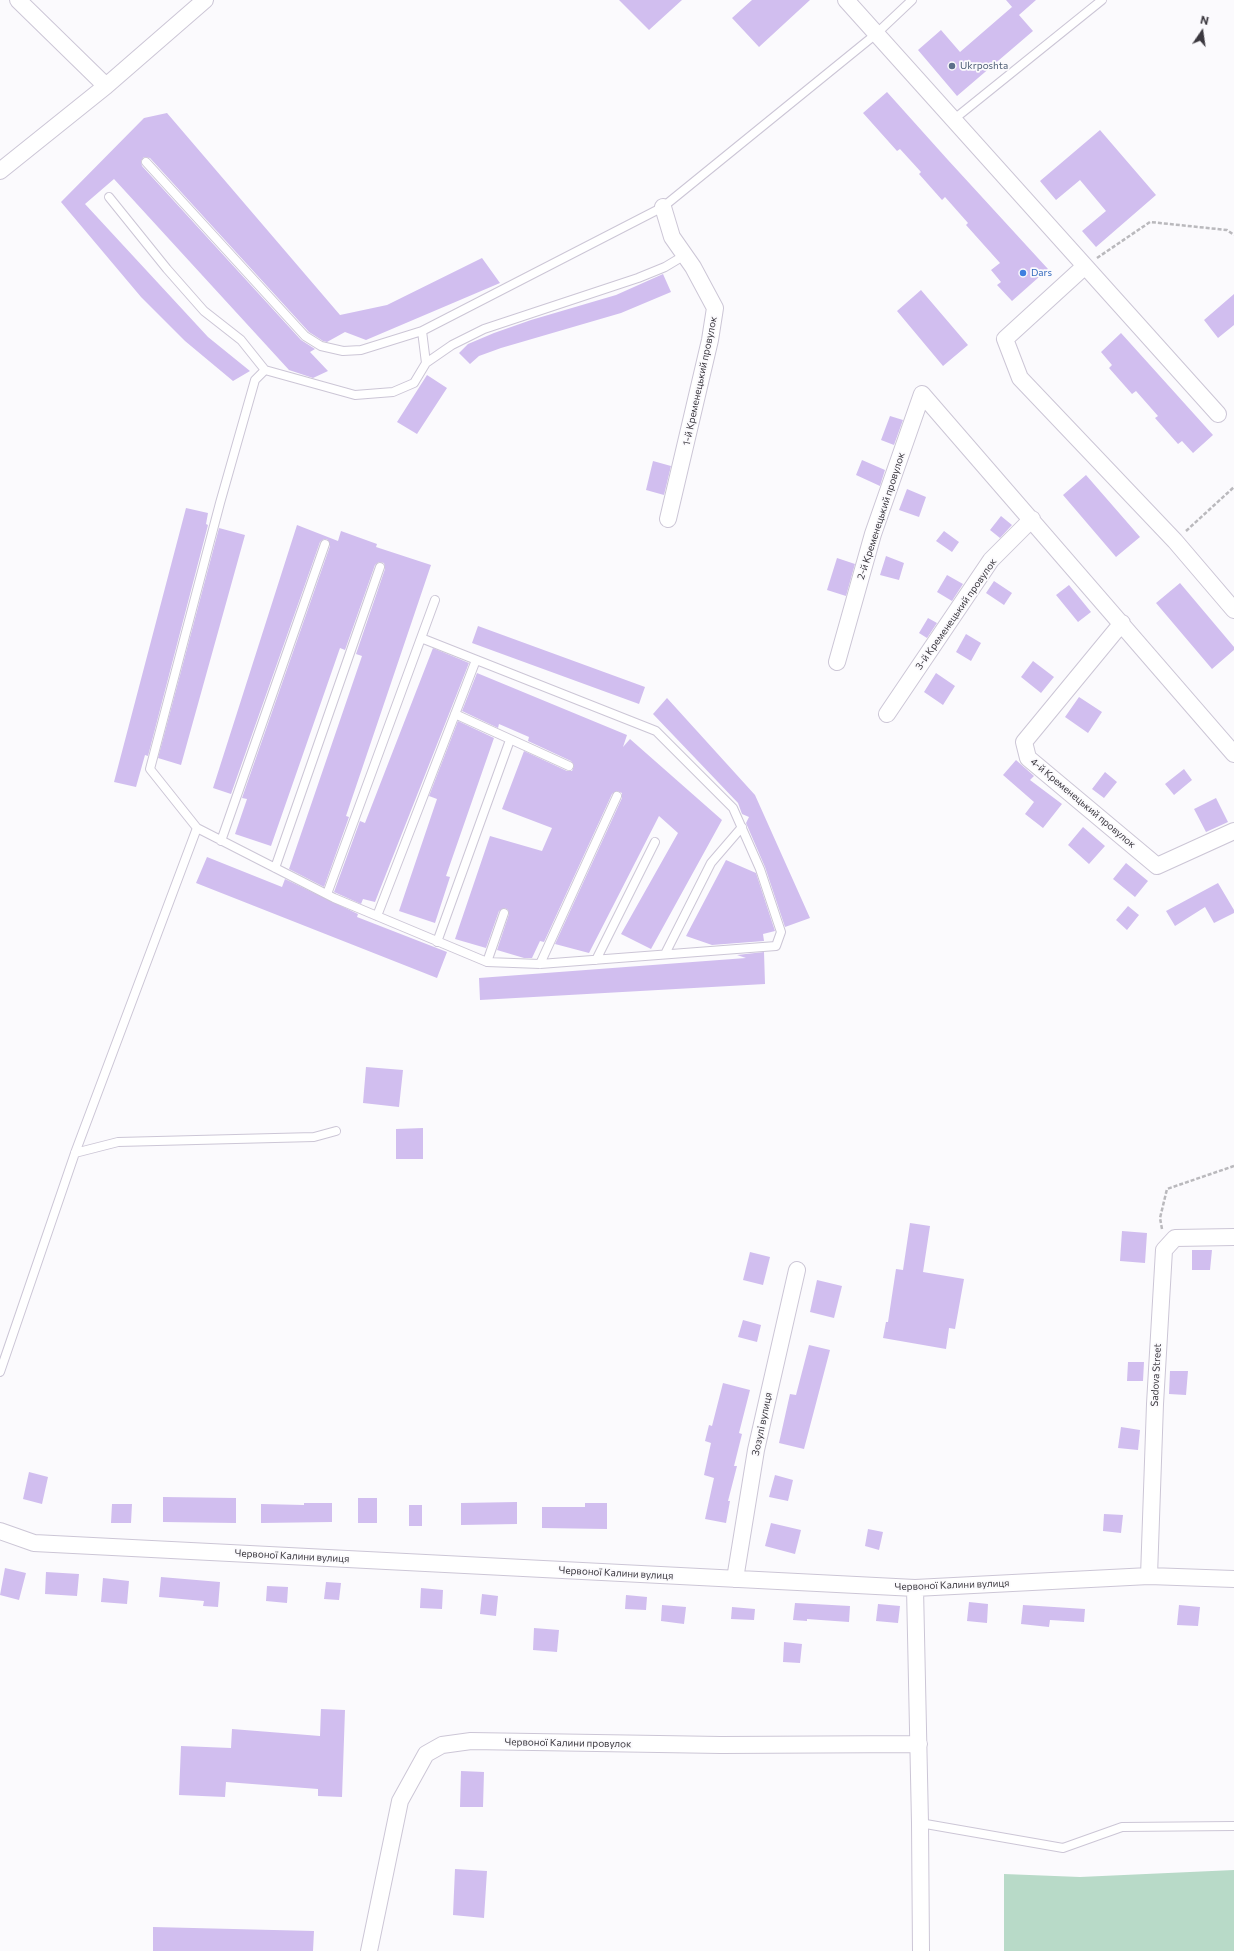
<!DOCTYPE html>
<meta charset="utf-8">
<style>
body{margin:0}
#map{position:relative;width:1234px;height:1951px;overflow:hidden;background:#fbfafd;font-family:Commissioner,sans-serif}
canvas{display:block}
.north{position:absolute;left:1182px;top:12px;width:40px;height:40px;-webkit-text-stroke:3px #fbfafd;paint-order:stroke;rotate:13deg;font-size:11px;font-weight:700;line-height:16px;text-align:center;color:#3b383f}
.north::after{content:'';display:block;margin:auto;width:14px;height:18px;background:#3b383f;clip-path:polygon(50% 0,100% 100%,50% 72%,0 100%)}
</style>
<div id="map">
<canvas width="1234" height="1951"></canvas>
<div class="north">N</div>
</div>
<script>
const context = document.querySelector('canvas').getContext('2d');
context.lineJoin = 'round';
function fill(path, color) { context.fillStyle = color; context.fill(path, 'evenodd'); }
const toPath = rows => new Path2D(rows.map(r => 'M' + r).join(''));
function strokePath(path, color, width, dash) { context.strokeStyle = color; context.lineWidth = width; context.lineCap = dash ? 'butt' : 'round'; context.setLineDash(dash || []); context.stroke(path); }
function label(font, color, halo, rows, align = 'center') {
  context.font = font + ' Commissioner,sans-serif'; context.lineWidth = 3.5; context.setLineDash([]); context.textBaseline = 'middle'; context.strokeStyle = halo; context.fillStyle = color; for (const [text, x, y, turn = 0] of rows) {
    context.save(); context.translate(x, y); context.rotate((+turn || 0) * Math.PI / 180); context.textAlign = isNaN(turn) ? turn : align; if (halo) context.strokeText(text, 0, 0); context.fillText(text, 0, 0); context.restore();
  }
}
fill(toPath([
 [1234,1870,1234,1951,1004,1951,1004,1874,1080,1877]
]), '#b8dac8');
fill(toPath([
 [619,0,682,0,649,30],
 [752,0,810,0,759,47,732,18],
 [1006,0,1036,0,1019,15],
 [1012,7,1033,31,957,96,918,50,941,30,960,52],
 [887,92,948,160,1048,269,1012,301,997,285,1001,282,991,270,1000,263,966,225,968,223,945,197,942,200,919,174,921,172,900,149,897,151,863,113],
 [167,113,340,315,387,305,482,258,500,283,366,340,345,332,327,342,323,341,309,332,150,158,144,157,141,161,142,166,301,340,315,349,310,352,328,371,313,378,289,370,114,179,85,204,208,337,250,371,233,381,185,341,141,297,61,202,144,118],
 [1100,130,1156,195,1096,247,1082,231,1106,211,1080,180,1056,200,1040,181],
 [663,274,671,292,621,313,501,348,479,356,470,364,459,353,468,344,494,333,531,320,616,295],
 [921,290,968,345,943,366,897,311],
 [1234,294,1234,325,1218,338,1204,320],
 [1121,333,1213,435,1193,453,1182,441,1178,444,1155,418,1158,416,1136,391,1132,394,1109,368,1112,365,1101,352],
 [427,375,447,388,417,434,397,422],
 [890,416,903,420,894,445,881,440],
 [862,460,885,470,880,486,856,475],
 [653,461,671,466,664,495,646,490],
 [1086,475,1140,537,1116,557,1063,495],
 [907,489,926,497,919,517,899,510],
 [186,508,208,513,206,524,208,525,148,756,145,755,136,787,114,782],
 [1001,516,1012,525,1000,538,990,530],
 [297,525,338,541,341,531,377,544,376,547,431,565,346,816,349,817,324,887,289,869,362,656,356,654,385,569,384,563,379,562,375,565,345,650,340,648,271,846,235,834,247,799,242,798,330,546,327,539,324,539,320,542,231,794,213,788],
 [219,528,245,535,181,765,158,758],
 [944,531,959,542,952,552,936,541],
 [886,556,904,563,899,580,880,575],
 [837,558,855,564,846,596,827,590],
 [947,575,963,584,952,601,937,592],
 [994,581,1012,593,1004,605,986,593],
 [1180,583,1234,647,1234,650,1212,669,1156,603],
 [1069,585,1091,612,1078,622,1056,595],
 [928,618,937,623,927,638,919,633],
 [478,626,645,687,639,704,472,643],
 [966,634,981,643,971,661,956,652],
 [433,648,469,663,375,902,363,899,361,904,334,892,360,821,365,823],
 [1033,661,1054,677,1041,693,1021,677],
 [477,673,627,735,623,747,630,739,722,820,651,949,621,934,678,833,659,816,589,953,555,944,622,798,622,793,617,791,612,794,544,942,540,941,532,958,524,958,497,950,509,914,508,910,505,908,499,911,486,948,455,939,490,836,542,851,552,828,502,809,524,751,567,771,572,771,574,766,571,761,528,741,529,737,499,724,498,728,462,711],
 [936,673,955,686,943,705,924,692],
 [1079,697,1102,712,1088,733,1065,717],
 [667,698,755,795,810,918,785,927,765,867,746,823,749,817,742,814,738,803,653,714],
 [458,721,494,738,446,876,450,877,435,923,399,911,437,799,429,796],
 [1016,760,1034,776,1030,780,1062,804,1043,828,1025,814,1034,802,1003,775],
 [1184,769,1192,780,1174,795,1165,784],
 [1105,772,1117,782,1104,798,1092,789],
 [1216,798,1228,822,1206,832,1194,809],
 [1083,827,1105,846,1089,864,1068,845],
 [207,857,282,887,285,879,358,914,357,917,447,952,437,978,196,883],
 [726,860,756,873,775,931,763,934,764,941,712,945,686,936],
 [1126,863,1148,881,1135,897,1113,879],
 [1218,883,1234,910,1234,913,1214,923,1205,907,1175,926,1166,911],
 [1128,906,1139,915,1127,930,1116,920],
 [764,952,765,984,480,1000,479,978,746,958,737,955],
 [366,1067,403,1070,399,1107,363,1103],
 [423,1128,423,1159,396,1159,396,1129],
 [910,1223,930,1226,923,1272,964,1279,955,1329,949,1328,946,1349,883,1338,886,1322,888,1322,896,1269,903,1270],
 [1122,1231,1147,1233,1145,1263,1120,1261],
 [1192,1250,1212,1250,1210,1270,1192,1270],
 [750,1252,770,1257,763,1285,743,1280],
 [817,1280,842,1286,834,1318,810,1312],
 [743,1320,761,1325,757,1342,738,1337],
 [809,1345,830,1350,804,1449,779,1443,790,1394,796,1395],
 [1128,1362,1144,1362,1143,1381,1127,1381],
 [1170,1371,1188,1371,1186,1395,1169,1394],
 [723,1383,750,1390,739,1433,742,1434,734,1466,737,1466,728,1501,730,1501,726,1523,705,1519,714,1478,704,1475,711,1443,705,1441,709,1425,712,1426],
 [1121,1427,1140,1430,1138,1450,1118,1448],
 [29,1472,48,1477,42,1504,23,1499],
 [775,1475,793,1480,788,1501,769,1497],
 [163,1497,236,1498,236,1523,163,1522],
 [358,1498,377,1498,377,1523,358,1523],
 [517,1502,517,1524,461,1525,461,1503],
 [304,1503,332,1503,332,1522,261,1523,261,1504,304,1505],
 [585,1503,607,1503,607,1529,542,1528,542,1507,585,1507],
 [112,1504,132,1504,131,1523,111,1523],
 [409,1505,422,1505,422,1526,409,1526],
 [1104,1514,1123,1515,1121,1533,1103,1531],
 [771,1523,801,1530,795,1554,765,1546],
 [868,1529,883,1532,879,1550,865,1546],
 [5,1568,26,1573,19,1600,0,1595],
 [46,1572,79,1574,77,1596,45,1594],
 [161,1577,220,1582,218,1607,203,1606,204,1601,159,1597],
 [103,1578,129,1581,127,1604,101,1602],
 [326,1582,341,1583,339,1600,324,1599],
 [267,1586,288,1587,287,1603,266,1601],
 [421,1588,443,1590,442,1609,420,1608],
 [482,1594,498,1596,496,1616,480,1614],
 [626,1595,647,1597,646,1610,625,1609],
 [969,1602,988,1604,987,1623,967,1621],
 [795,1603,850,1606,849,1622,807,1619,807,1621,793,1620],
 [878,1604,900,1606,898,1623,876,1621],
 [662,1605,686,1607,684,1624,661,1621],
 [1023,1605,1085,1609,1084,1622,1050,1620,1049,1627,1021,1624],
 [1179,1605,1200,1607,1198,1626,1177,1625],
 [732,1607,755,1609,754,1620,731,1619],
 [534,1628,559,1630,557,1652,533,1650],
 [784,1642,802,1644,800,1663,783,1662],
 [321,1709,345,1710,342,1797,318,1796,318,1789,226,1782,225,1797,179,1795,181,1746,231,1748,232,1729,320,1736],
 [461,1771,484,1772,483,1807,460,1807],
 [455,1869,487,1871,484,1918,453,1915],
 [153,1927,314,1931,313,1951,153,1951]
]), '#d1beef');
const service = toPath([
 [953,120,1102,0],
 [146,162,305,336,321,346,343,351,361,350,422,331,663,207,876,34,912,0],
 [109,197,167,269,204,311,241,340,265,370],
 [426,363,452,345,484,329,638,278,665,267,685,255],
 [455,714,569,766],
 [197,828,334,898,487,962,540,964,776,946,781,932,760,869,733,808,656,731,421,638],
 [221,841,325,544],
 [275,868,380,567],
 [327,894,435,600],
 [377,916,476,660],
 [437,942,510,740],
 [665,954,711,863,742,827],
 [596,960,655,842],
 [487,962,504,913],
 [540,964,617,796],
 [75,1153,118,1142,314,1137,336,1131],
 [0,1372,75,1153,197,828,150,769,220,503,255,380,265,370,355,395,393,392,414,383,426,363,422,331],
 [920,1823,1063,1848,1122,1827,1234,1826]
]);
const minor = toPath([
 [18,0,106,86],
 [846,0,1218,414],
 [0,171,106,86,205,0],
 [663,207,672,237,693,267,715,308,710,340,668,519],
 [1085,266,1005,339,1020,378,1175,541,1234,610],
 [1122,623,1024,742,1028,758,1157,866,1234,831],
 [837,662,873,534,922,394,1234,754],
 [887,714,991,560,1032,519],
 [0,1531,34,1543,915,1588,1149,1576,1234,1579],
 [1149,1576,1155,1404,1164,1250,1175,1238,1234,1237],
 [735,1579,756,1450,797,1270],
 [915,1588,920,1823,921,1951],
 [369,1951,400,1801,426,1754,442,1745,471,1741,721,1745,919,1744]
]);
strokePath(service, '#ccc6d6', 10);
strokePath(minor, '#ccc6d6', 18);
strokePath(toPath([
 [1097,258,1150,222,1227,230,1234,235],
 [1186,531,1234,487],
 [1162,1229,1160,1218,1167,1189,1234,1166]
]), '#bab9bd', 2.5, [4, 2]);
strokePath(service, '#fff', 8);
strokePath(minor, '#fff', 16);
for (const [x, y, r, color] of [
 [952,66,4,"#5c6f8a"],
 [1023,273,4,"#3f7fe0"]
]) { const dot = new Path2D(); dot.arc(x, y, r, 0, 2 * Math.PI); context.fillStyle = color; context.fill(dot); strokePath(dot, '#fbfafd', 1.5); }
label('10px', '#4e5e75', '#fbfafd', [
 ["Ukrposhta",960,66]
], 'left');
label('10px', '#366cbe', '#fbfafd', [
 ["Dars",1031,273]
], 'left');
label('10px', '#3b383f', '#fbfafd', [
 ["1-й Кременецький провулок",700,381,-78],
 ["2-й Кременецький провулок",881,516,-72],
 ["3-й Кременецький провулок",956,614,-55],
 ["4-й Кременецький провулок",1083,803,40],
 ["Sadova Street",1156,1375,-87],
 ["Зозулі вулиця",762,1424,-78],
 ["Червоної Калини вулиця",292,1556,3],
 ["Червоної Калини вулиця",616,1573,3],
 ["Червоної Калини вулиця",952,1585,-2],
 ["Червоної Калини провулок",568,1743,1]
]);
</script>
